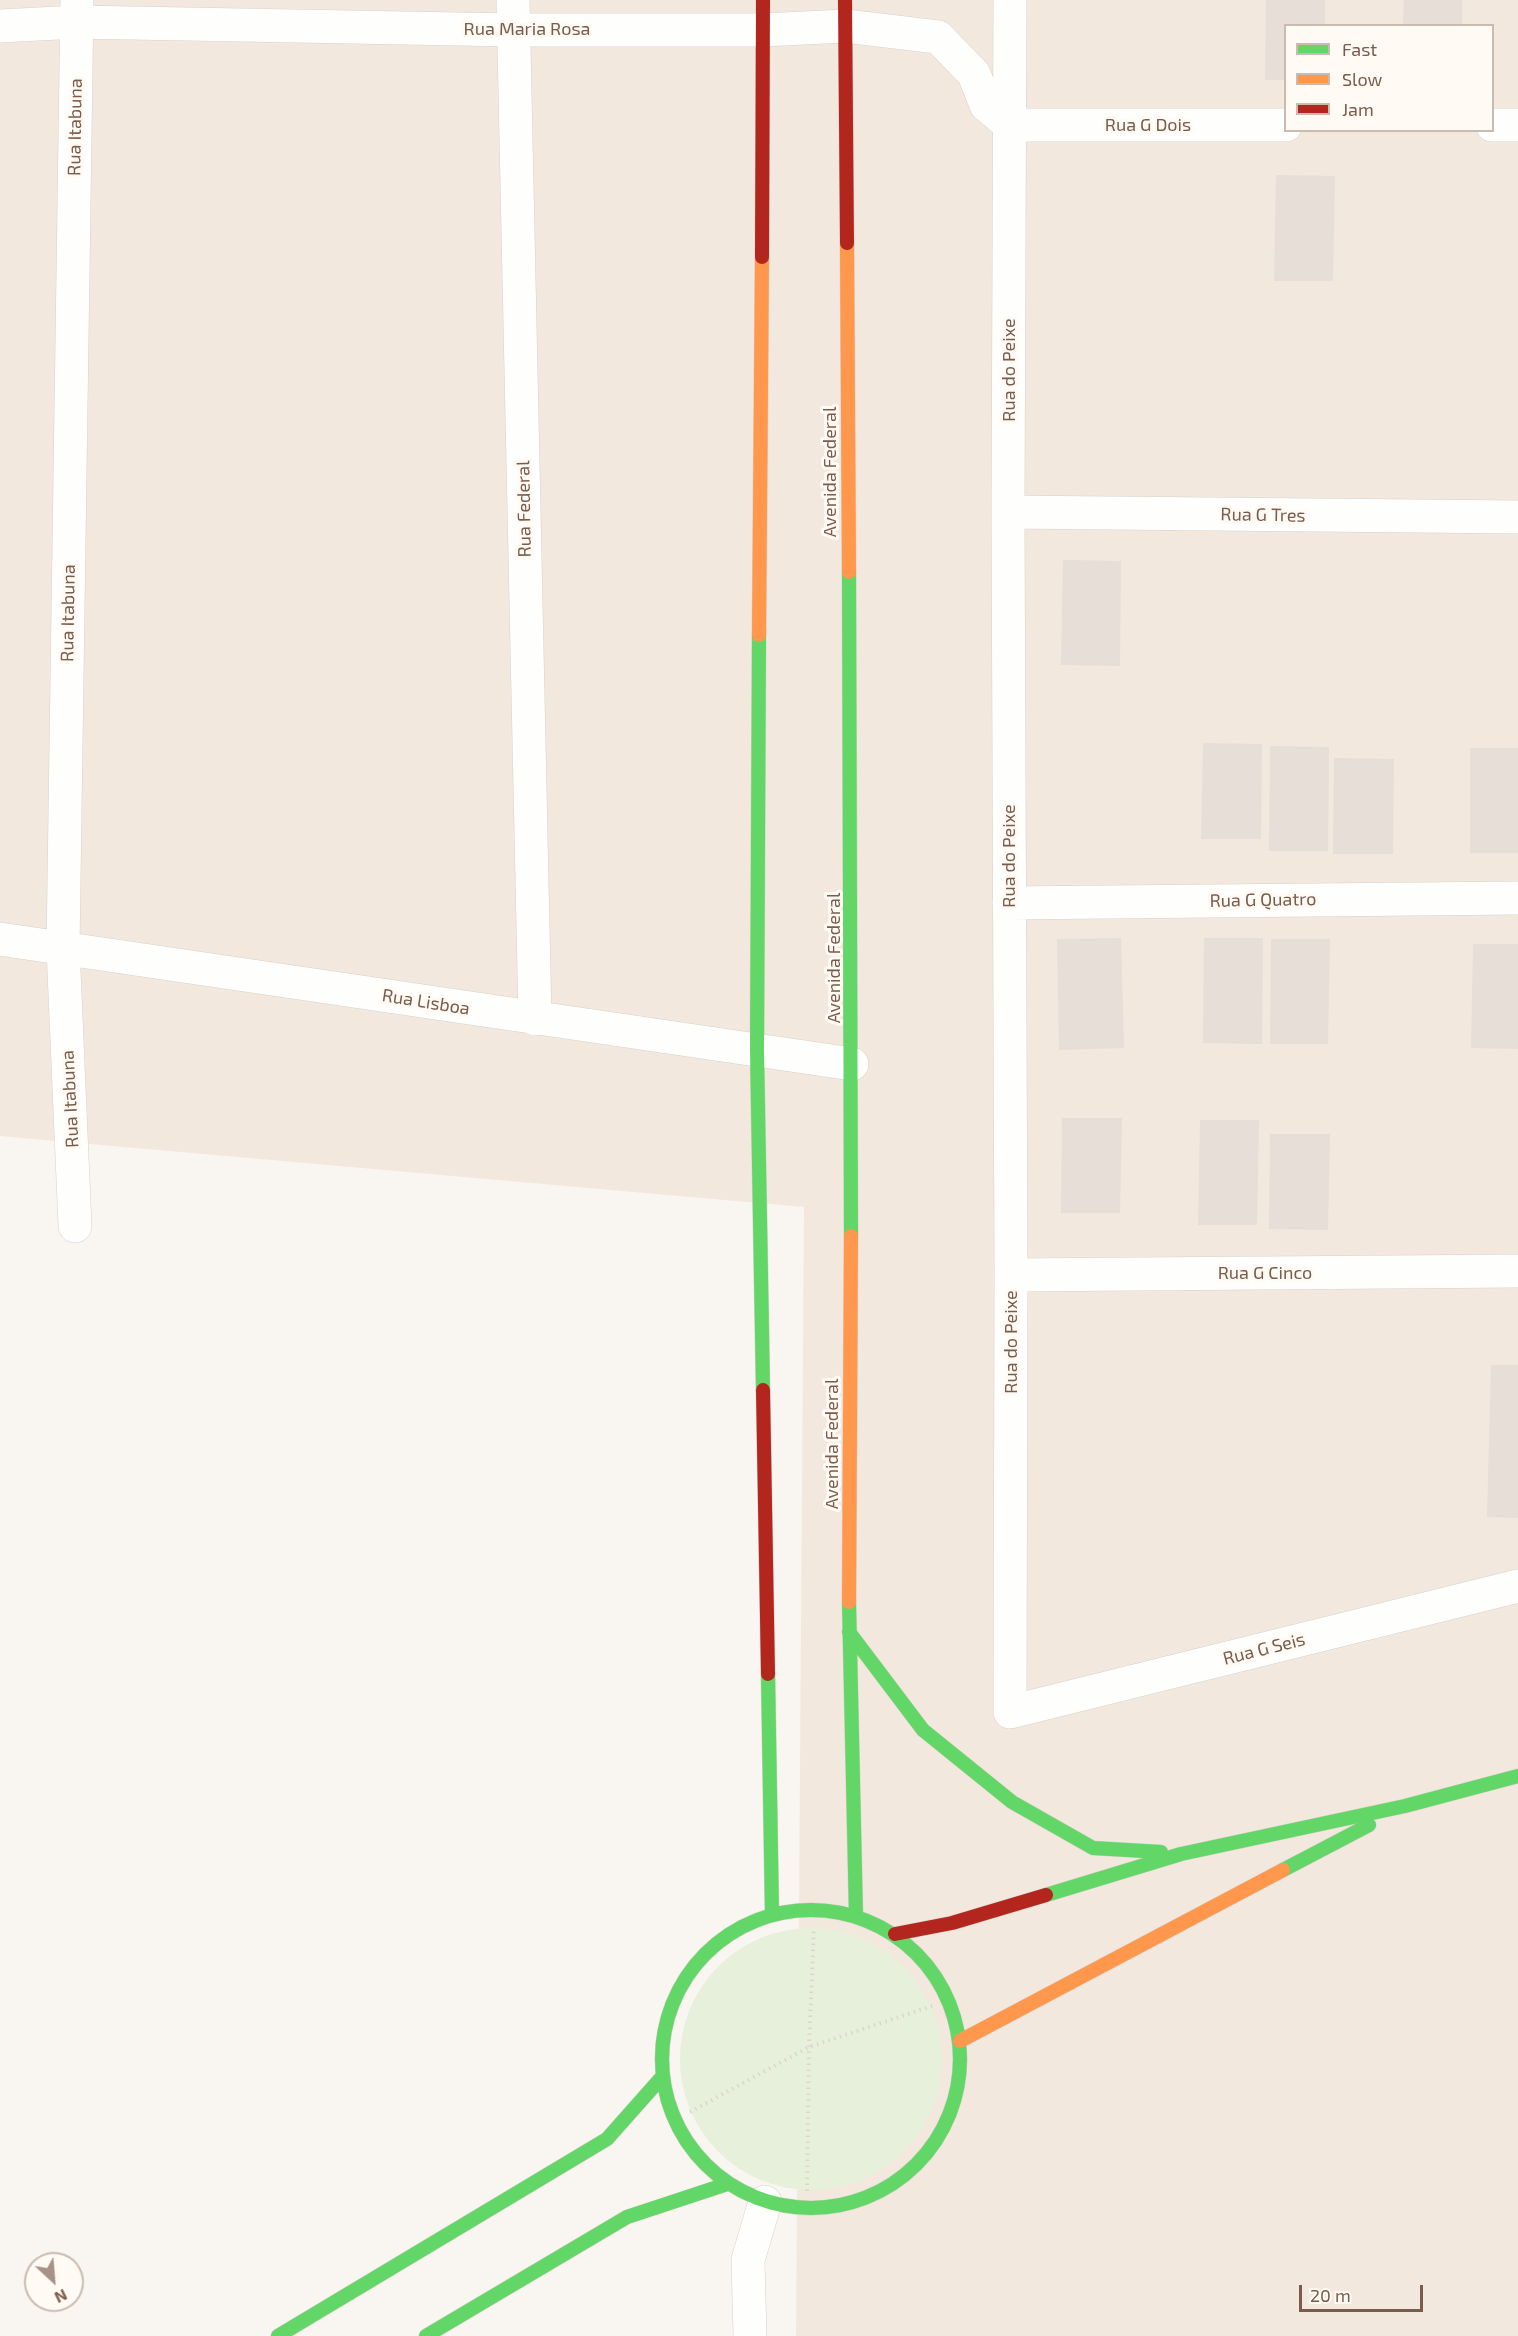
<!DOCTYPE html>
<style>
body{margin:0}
#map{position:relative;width:1518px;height:2336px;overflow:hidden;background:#f9f5f0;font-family:"Exo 2",sans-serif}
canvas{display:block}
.legend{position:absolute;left:1284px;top:24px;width:210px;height:108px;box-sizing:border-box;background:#fffaf3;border:2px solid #cabbb1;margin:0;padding:8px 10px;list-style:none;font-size:18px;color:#7a5c4d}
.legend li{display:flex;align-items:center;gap:12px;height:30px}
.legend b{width:30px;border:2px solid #cabbb1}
.north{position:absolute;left:24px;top:2252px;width:60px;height:60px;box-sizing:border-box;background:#fffaf3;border:2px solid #cabbb1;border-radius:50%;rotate:154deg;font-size:16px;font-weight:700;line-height:24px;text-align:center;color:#7a5c4d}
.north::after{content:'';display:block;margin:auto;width:21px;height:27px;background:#a69286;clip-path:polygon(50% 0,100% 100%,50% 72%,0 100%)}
.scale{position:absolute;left:1299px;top:2285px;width:124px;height:27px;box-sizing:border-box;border:3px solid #7a5c4d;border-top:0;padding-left:8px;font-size:18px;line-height:21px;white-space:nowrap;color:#7a5c4d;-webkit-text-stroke:4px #fffaf3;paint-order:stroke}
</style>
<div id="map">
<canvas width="1518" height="2336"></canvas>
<ul class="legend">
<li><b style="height:8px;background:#63d668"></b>Fast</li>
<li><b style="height:8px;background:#ff974d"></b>Slow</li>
<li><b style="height:8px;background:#b3261e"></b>Jam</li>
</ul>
<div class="north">N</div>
<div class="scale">20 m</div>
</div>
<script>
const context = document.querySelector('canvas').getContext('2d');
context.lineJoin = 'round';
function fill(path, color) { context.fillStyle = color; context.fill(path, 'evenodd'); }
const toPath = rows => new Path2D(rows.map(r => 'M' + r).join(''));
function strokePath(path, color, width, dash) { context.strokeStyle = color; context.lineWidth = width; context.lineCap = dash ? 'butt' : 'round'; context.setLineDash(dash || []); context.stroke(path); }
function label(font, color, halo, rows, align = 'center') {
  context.font = font + ' "Exo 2",sans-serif'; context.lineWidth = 6; context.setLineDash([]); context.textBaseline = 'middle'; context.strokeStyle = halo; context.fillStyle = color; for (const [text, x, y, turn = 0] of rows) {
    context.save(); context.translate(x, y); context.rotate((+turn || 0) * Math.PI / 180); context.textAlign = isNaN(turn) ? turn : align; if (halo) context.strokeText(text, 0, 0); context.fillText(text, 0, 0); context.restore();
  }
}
fill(toPath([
 [0,0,1518,0,1518,2336,796,2336,804,1207,0,1136],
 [1286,26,1492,26,1492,130,1286,130]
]), '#f2e8de');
fill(toPath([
 '680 2059a131 131 0 1 1 262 0a131 131 0 1 1-262 0Z'
]), '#e7f0db');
fill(toPath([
 [1266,0,1325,0,1325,26,1286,26,1286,80,1265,80],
 [1404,0,1462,0,1462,26,1403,26],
 [1276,175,1335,176,1333,281,1274,281],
 [1063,560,1121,561,1120,666,1061,665],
 [1203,743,1262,744,1261,839,1201,839],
 [1270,746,1329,747,1328,851,1269,851],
 [1470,748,1518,748,1518,853,1470,853],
 [1334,758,1394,759,1393,854,1333,854],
 [1121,938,1124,1048,1059,1050,1057,939],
 [1204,938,1263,938,1262,1044,1203,1043],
 [1271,939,1330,939,1328,1044,1270,1044],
 [1473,944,1518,944,1518,1049,1471,1048],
 [1062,1118,1122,1118,1120,1213,1061,1213],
 [1200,1120,1259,1120,1257,1225,1198,1225],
 [1270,1134,1330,1134,1328,1230,1269,1229],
 [1491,1365,1518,1365,1518,1518,1487,1517]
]), '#e6ded7');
const street = toPath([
 [513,0,535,1019],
 [1010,0,1008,512,1011,1275,1010,1712,1518,1586],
 [0,26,77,22,514,30,763,30,845,26,938,37,974,74,986,105,1010,125,1286,125],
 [1492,125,1518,125],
 [1008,512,1518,517],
 [1009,903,1518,898],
 [0,939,852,1064],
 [75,1226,63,948,77,1],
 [1011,1275,1518,1271],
 [750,2336,748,2260,765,2202]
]);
const fast = toPath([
 [849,572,851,1236],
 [759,635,757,1050,763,1390],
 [849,1602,856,1916],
 [849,1632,923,1730,1012,1802,1093,1848,1161,1852],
 [768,1674,772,1914],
 [1283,1870,1369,1825],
 [1046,1895,1181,1854,1405,1806,1518,1776],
 '662 2059a149 149 0 1 1 298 0a149 149 0 1 1-298 0Z',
 [278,2336,607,2139,662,2077],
 [426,2336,627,2217,727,2184]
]);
const slow = toPath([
 [847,243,849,572],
 [759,635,762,257],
 [849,1602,851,1236],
 [960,2041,1283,1870]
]);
const jam = toPath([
 [845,0,847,243],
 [762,257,763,0],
 [763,1390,768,1674],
 [895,1934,952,1923,1046,1895]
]);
strokePath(street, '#d7d1cb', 34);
strokePath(fast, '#d9d2cb', 15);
strokePath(slow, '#d9d2cb', 15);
strokePath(jam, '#d9d2cb', 15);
strokePath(toPath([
 [690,2112,809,2047,932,2006],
 [807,2191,809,2047,814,1927]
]), '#dcd5d0', 4, [1.5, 4.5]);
strokePath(street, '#fefefd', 33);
strokePath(fast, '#63d668', 14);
strokePath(slow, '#ff974d', 14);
strokePath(jam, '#b3261e', 14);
label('18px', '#7a5c4d', '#fffaf3', [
 ["Rua Maria Rosa",527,29],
 ["Rua G Dois",1148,125],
 ["Rua Itabuna",75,127,-89],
 ["Rua do Peixe",1009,370,-90],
 ["Avenida Federal",830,472,-90],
 ["Rua Federal",524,509,-91],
 ["Rua G Tres",1263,515,1],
 ["Rua Itabuna",68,613,-89],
 ["Rua do Peixe",1009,856,-90],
 ["Rua G Quatro",1263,900,-1],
 ["Avenida Federal",834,958,-90],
 ["Rua Lisboa",426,1002,9],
 ["Rua Itabuna",70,1099,-93],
 ["Rua G Cinco",1265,1273],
 ["Rua do Peixe",1011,1342,-90],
 ["Avenida Federal",832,1444,-90],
 ["Rua G Seis",1264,1649,-14]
]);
</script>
